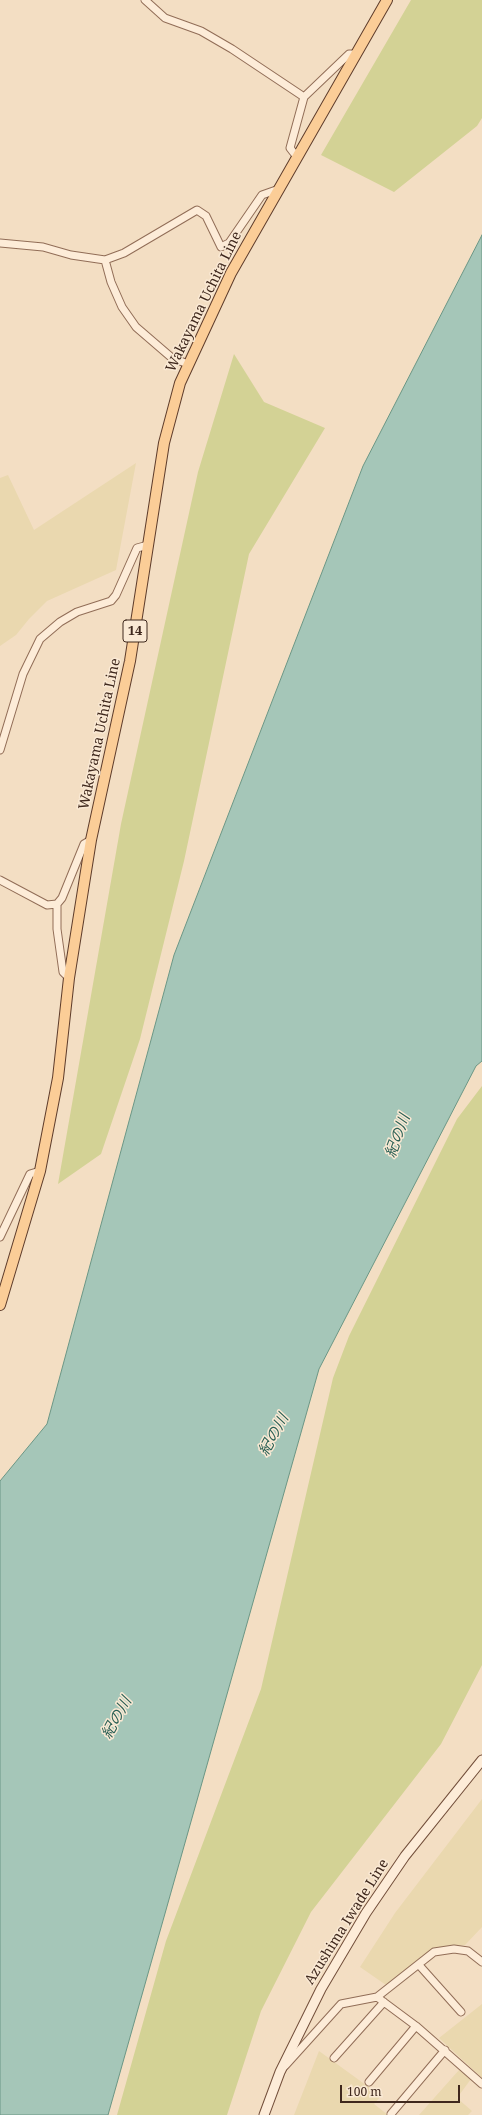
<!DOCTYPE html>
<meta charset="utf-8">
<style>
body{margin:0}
#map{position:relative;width:482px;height:2115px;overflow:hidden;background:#f3dec3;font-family:"Noto Serif",serif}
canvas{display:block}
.scale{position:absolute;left:340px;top:2085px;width:120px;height:18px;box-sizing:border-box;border:2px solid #3f281d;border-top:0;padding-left:5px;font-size:12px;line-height:14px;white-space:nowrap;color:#3f281d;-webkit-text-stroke:3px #fae9d4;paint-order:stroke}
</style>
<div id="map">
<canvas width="482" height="2115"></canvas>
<div class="scale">100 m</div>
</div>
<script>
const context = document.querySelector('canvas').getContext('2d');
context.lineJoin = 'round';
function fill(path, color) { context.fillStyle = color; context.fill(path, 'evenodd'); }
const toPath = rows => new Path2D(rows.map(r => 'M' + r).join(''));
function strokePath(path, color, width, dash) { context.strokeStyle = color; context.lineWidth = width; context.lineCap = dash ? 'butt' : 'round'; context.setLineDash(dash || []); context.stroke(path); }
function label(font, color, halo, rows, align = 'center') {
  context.font = font + ' "Noto Serif","Noto Sans JP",serif'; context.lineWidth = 3; context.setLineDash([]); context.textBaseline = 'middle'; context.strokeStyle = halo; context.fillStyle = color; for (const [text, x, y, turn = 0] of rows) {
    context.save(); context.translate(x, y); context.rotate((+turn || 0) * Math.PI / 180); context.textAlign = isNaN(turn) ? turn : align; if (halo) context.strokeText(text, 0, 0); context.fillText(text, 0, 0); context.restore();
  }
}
fill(toPath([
 [136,463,116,570,47,601,29,619,16,635,0,646,0,478,8,475,34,530],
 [482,1799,482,1927,465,1945,433,1949,386,1985,360,1967,395,1913],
 [482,2004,482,2078,439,2038],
 [319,2051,381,2096,374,2104,388,2115,294,2115],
 [459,2070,471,2079,457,2098,472,2111,468,2115,419,2115]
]), '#ead8af');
fill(toPath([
 [411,0,482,0,482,118,477,126,394,192,321,155],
 [234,354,264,402,325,428,249,554,184,861,140,1039,101,1154,58,1184,121,824,198,472],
 [482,1086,482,1665,441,1744,311,1912,261,2011,227,2115,117,2115,166,1941,261,1689,333,1378,349,1336,457,1119]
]), '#d3d295');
const water = toPath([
 [482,235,482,1061,476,1066,319,1369,108,2115,0,2115,0,1481,47,1424,174,955,363,466,482,235]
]);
fill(water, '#a5c6b8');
strokePath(water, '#6b9685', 1);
const street = toPath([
 [145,0,165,18,201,31,232,49,304,97],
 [297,157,290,148,304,97,349,54,356,54],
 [0,243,43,247,71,255,105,260,111,282,122,307,136,327,172,358,188,364],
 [105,260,124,253,197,210,206,216,221,247,229,243,262,195,279,189],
 [0,750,23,674,40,639,60,622,77,612,111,601,116,595,137,548,148,545],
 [0,880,47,905,57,904],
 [69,978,63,972,57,929,57,904,62,898,84,844,91,840],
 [0,1237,30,1174,40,1171],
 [419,1965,461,2012],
 [377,1997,416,2026,482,2084],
 [334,2058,384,2002],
 [285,2066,341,2004,377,1997,434,1952,454,1949,468,1951,482,1962],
 [369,2082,416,2026],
 [391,2114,445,2050]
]);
const secondary = toPath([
 [264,2115,280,2072,321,1989,366,1913,405,1856,482,1760]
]);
const primary = toPath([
 [0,1305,40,1171,58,1078,69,978,91,840,130,661,164,443,180,383,231,273,387,0]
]);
strokePath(street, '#916d57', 9);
strokePath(secondary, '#724e3a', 11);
strokePath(primary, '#5e3c2b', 12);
strokePath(street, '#fdecd8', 7);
strokePath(secondary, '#fdecd8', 9);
strokePath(primary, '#fbcd97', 10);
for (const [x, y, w] of [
 [135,631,24]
]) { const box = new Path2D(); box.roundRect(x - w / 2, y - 11, w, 22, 3); context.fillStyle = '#fae9d4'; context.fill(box); strokePath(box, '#3f281d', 1); }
label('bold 13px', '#3f281d', null, [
 ["14",135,631]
]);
label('14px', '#3f281d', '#fae9d4', [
 ["Wakayama Uchita Line",204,302,-64],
 ["Wakayama Uchita Line",100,734,-78],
 ["Azushima Iwade Line",347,1922,-58]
]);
label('italic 15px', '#2a6055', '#fae9d4', [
 ["紀の川",398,1136,-70],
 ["紀の川",274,1435,-61],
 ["紀の川",117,1718,-61]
]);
</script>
